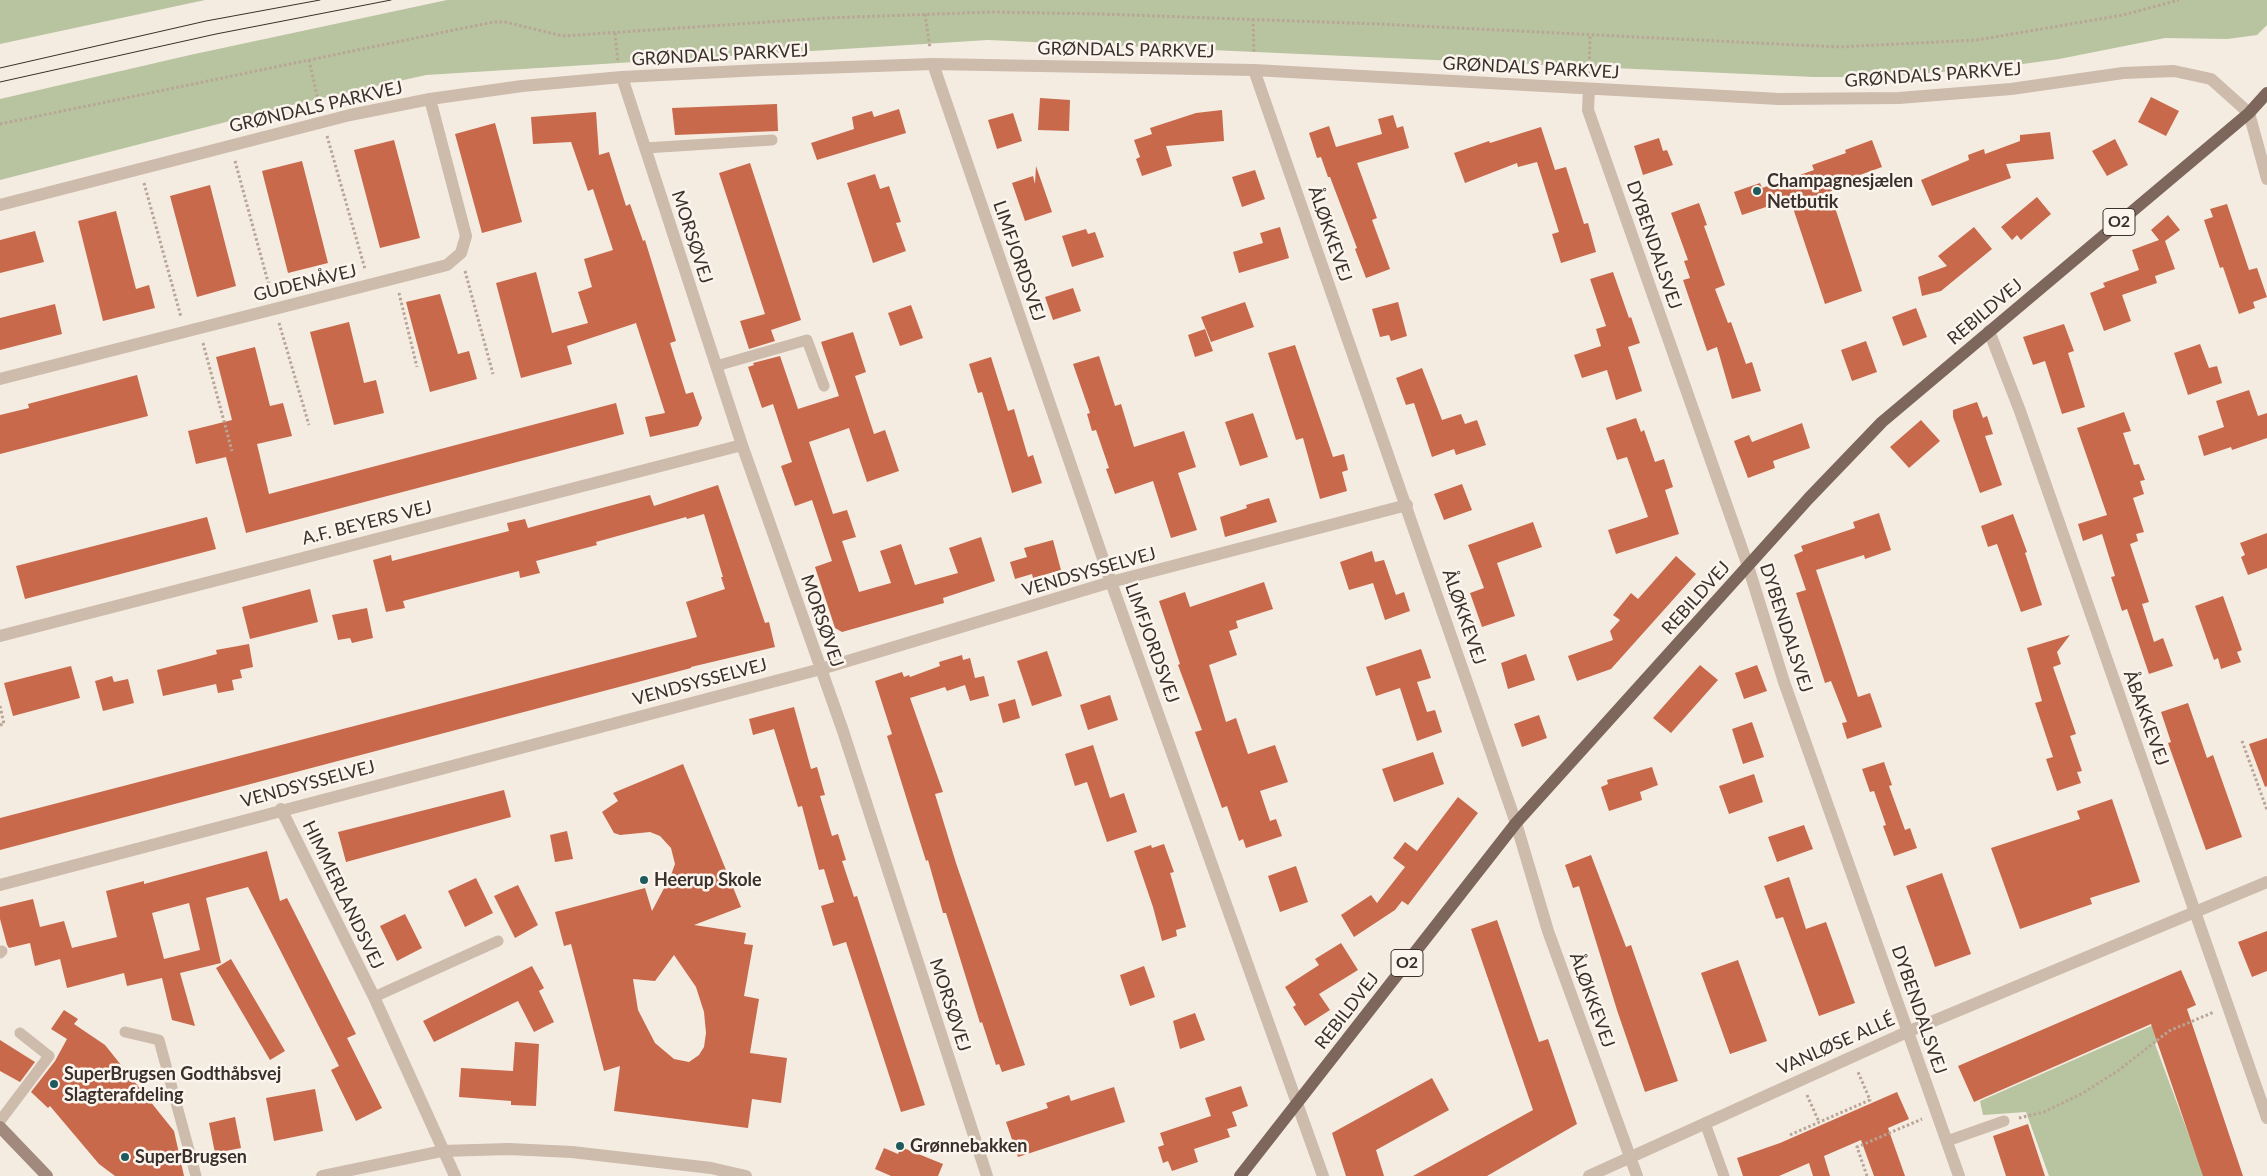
<!DOCTYPE html>
<meta charset="utf-8">
<style>
body{margin:0}
canvas{display:block;background:#f4ebe1}
</style>
<canvas width="2267" height="1176"></canvas>
<script>
const context = document.querySelector('canvas').getContext('2d');
context.lineJoin = 'round';
function fill(path, color) { context.fillStyle = color; context.fill(path, 'evenodd'); }
const toPath = rows => new Path2D(rows.map(r => 'M' + r).join(''));
function strokePath(path, color, width, dash) { context.strokeStyle = color; context.lineWidth = width; context.lineCap = dash ? 'butt' : 'round'; context.setLineDash(dash || []); context.stroke(path); }
function label(font, color, halo, rows, align = 'center') {
  context.font = font + ' Lato,sans-serif'; context.lineWidth = 5; context.setLineDash([]); context.textBaseline = 'middle'; context.strokeStyle = halo; context.fillStyle = color; for (const [text, x, y, turn = 0] of rows) {
    context.save(); context.translate(x, y); context.rotate((+turn || 0) * Math.PI / 180); context.textAlign = isNaN(turn) ? turn : align; if (halo) context.strokeText(text, 0, 0); context.fillText(text, 0, 0); context.restore();
  }
}
fill(toPath([
 [0,0,205,0,0,44],
 [447,0,2267,0,2267,25,2257,35,2227,39,2165,38,2059,59,2001,67,1881,77,1814,77,988,40,426,75,300,103,0,180,0,99,190,55],
 [2167,1019,2168,1028,2155,1044,2204,1176,2049,1176,2026,1112,1983,1115,1980,1101]
]), '#b8c4a0');
fill(toPath([
 [2151,97,2179,111,2166,136,2138,122],
 [1040,98,1070,100,1069,131,1038,130],
 [777,104,778,131,675,135,672,108],
 [899,109,906,133,817,160,811,143,854,129,852,117,872,111,874,117],
 [1222,110,1224,141,1166,146,1172,166,1142,176,1136,159,1140,157,1134,140,1152,134,1150,128,1196,113],
 [596,112,599,155,609,152,626,206,630,204,643,241,645,240,676,341,670,343,686,394,693,392,702,418,698,426,650,437,645,417,665,413,636,323,567,346,572,364,521,378,496,283,536,272,552,333,588,323,578,292,592,287,584,259,613,250,593,189,588,191,571,142,533,144,531,117],
 [1013,113,1022,141,997,149,988,120],
 [1393,115,1397,128,1403,126,1409,148,1357,163,1377,218,1372,220,1390,269,1366,278,1355,249,1357,248,1330,177,1328,177,1321,157,1317,158,1309,133,1329,126,1336,147,1382,134,1378,119],
 [495,123,522,222,482,233,455,134],
 [1541,127,1555,170,1566,167,1584,224,1588,223,1596,252,1561,263,1552,234,1559,232,1537,162,1518,167,1517,163,1465,183,1454,153,1489,141,1490,143],
 [2050,132,2054,159,2006,164,2011,178,1932,206,1921,180,1969,160,1968,155,1984,149,1985,154,2020,141,2020,135],
 [1659,138,1663,151,1667,150,1673,165,1643,175,1634,146],
 [2115,139,2128,165,2107,176,2092,151],
 [394,140,420,238,380,248,354,150],
 [1872,140,1882,167,1832,185,1834,190,1830,192,1862,291,1825,304,1790,199,1742,215,1734,192,1760,183,1762,188,1791,178,1814,170,1812,165,1846,153,1845,150],
 [302,161,328,263,288,273,262,171],
 [750,163,801,320,771,330,775,341,749,349,740,321,765,314,719,173],
 [1036,166,1052,212,1025,221,1012,183,1033,176,1035,184],
 [1255,170,1265,199,1242,207,1232,177],
 [875,174,880,189,889,186,901,222,896,223,906,251,873,263,847,183],
 [210,185,236,286,197,297,170,196],
 [2037,197,2051,214,2021,240,2017,235,2012,240,2001,227],
 [1699,203,1707,225,1704,226,1725,285,1715,289,1728,323,1731,322,1746,364,1752,362,1761,391,1732,399,1717,347,1707,351,1683,280,1690,278,1684,261,1688,260,1671,213],
 [2227,204,2249,270,2257,268,2267,297,2253,302,2255,308,2239,314,2223,267,2220,268,2204,220,2213,217,2210,209],
 [116,211,136,289,149,285,155,308,103,321,78,221],
 [2168,215,2180,230,2165,241,2175,269,2155,276,2157,283,2122,295,2131,321,2104,331,2090,293,2105,287,2103,283,2139,270,2132,250,2159,240,2151,230],
 [1280,227,1289,258,1239,273,1233,252,1263,243,1260,233],
 [1974,227,1992,249,1941,291,1922,296,1918,277,1947,266,1938,256],
 [1086,229,1088,234,1095,232,1104,257,1072,267,1062,236],
 [35,231,44,262,0,273,0,240],
 [1613,272,1629,318,1631,317,1640,343,1628,347,1642,391,1616,400,1607,370,1582,378,1574,355,1601,346,1596,329,1606,326,1590,279],
 [1073,288,1081,311,1053,320,1045,297],
 [440,294,458,354,469,351,477,379,430,392,406,302],
 [1245,302,1254,327,1211,342,1201,317],
 [1398,302,1407,336,1391,341,1389,335,1380,337,1372,309],
 [55,304,62,334,0,350,0,318],
 [911,305,923,338,900,346,888,313],
 [1916,308,1927,337,1903,346,1892,317],
 [349,322,364,383,376,380,384,413,334,425,310,332],
 [2064,324,2074,351,2068,353,2085,407,2062,414,2045,361,2033,365,2023,337],
 [1205,329,1213,351,1195,357,1188,335],
 [853,332,866,372,855,376,874,434,885,430,899,471,867,482,849,428,809,442,833,514,847,510,856,537,842,541,859,592,891,583,880,551,901,544,915,585,958,573,949,548,981,537,995,581,943,598,944,603,842,632,835,628,815,567,832,561,812,500,795,506,781,466,792,462,773,404,762,408,748,367,754,365,753,363,780,356,798,409,839,396,821,342],
 [1866,341,1877,372,1852,381,1841,350],
 [2200,344,2209,368,2217,366,2222,383,2188,395,2174,353],
 [1295,345,1333,457,1344,454,1348,470,1342,472,1347,491,1320,499,1303,438,1296,440,1268,353],
 [255,347,270,406,283,403,292,436,257,444,269,494,616,403,624,434,246,533,226,457,196,464,188,431,232,420,216,357],
 [1099,356,1115,406,1121,404,1134,447,1184,431,1196,467,1178,473,1197,530,1171,538,1153,481,1115,494,1106,469,1109,468,1096,430,1092,431,1087,414,1090,413,1073,364],
 [991,357,1008,411,1014,409,1028,457,1033,455,1042,483,1012,493,982,392,978,393,969,364],
 [1422,368,1442,420,1461,414,1465,424,1477,420,1486,445,1456,455,1454,449,1432,457,1414,403,1406,405,1396,378],
 [137,375,148,416,0,454,0,415,29,408,28,404],
 [2249,390,2258,416,2267,413,2267,438,2232,450,2231,447,2204,456,2198,436,2224,427,2216,401],
 [1977,402,1983,418,1987,416,1993,434,1985,436,2002,485,1980,493,1953,417,1953,410],
 [2124,412,2131,431,2123,433,2134,465,2139,464,2145,480,2140,481,2144,494,2133,498,2144,532,2136,534,2138,541,2130,544,2149,602,2142,604,2154,642,2163,638,2173,666,2149,674,2127,609,2122,611,2111,577,2115,576,2102,534,2083,541,2078,524,2107,515,2077,428],
 [1253,413,1268,457,1240,466,1225,422],
 [1636,418,1641,432,1644,430,1655,462,1664,459,1673,487,1665,490,1679,534,1616,554,1608,530,1648,517,1627,457,1617,460,1606,428],
 [1921,420,1940,441,1909,468,1890,447],
 [1802,423,1810,448,1773,461,1775,468,1748,478,1734,441,1749,435,1752,442],
 [1462,484,1472,510,1444,520,1434,494],
 [718,485,765,623,769,622,775,647,691,667,691,668,0,850,0,818,697,637,686,602,725,589,721,577,723,577,704,514,687,519,686,517,596,542,597,545,536,561,540,573,520,578,519,571,403,601,405,608,386,612,373,560,391,555,392,561,509,531,507,523,525,519,528,528,650,495,654,506],
 [1269,498,1277,522,1225,537,1220,517,1247,508,1246,505],
 [1879,513,1891,550,1865,559,1864,555,1816,570,1858,697,1870,693,1882,727,1847,739,1842,723,1847,722,1831,681,1825,683,1796,593,1806,590,1794,555,1803,551,1801,546,1855,528,1853,522],
 [2013,514,2027,552,2025,553,2042,605,2021,612,1997,544,1988,547,1981,526],
 [207,517,216,549,25,599,16,566],
 [1533,522,1542,547,1497,563,1515,616,1482,627,1470,593,1484,588,1468,545],
 [2267,533,2267,568,2248,575,2241,557,2245,555,2240,543],
 [1053,540,1061,570,1033,578,1032,574,1015,579,1010,562,1027,557,1024,548],
 [1372,551,1375,562,1384,560,1396,595,1404,592,1410,611,1385,620,1373,583,1349,590,1340,562],
 [1676,556,1696,574,1611,669,1577,681,1568,656,1613,640,1610,631,1620,620,1613,615,1631,593,1638,599],
 [1264,582,1273,609,1236,621,1238,628,1229,631,1237,655,1209,665,1226,722,1236,718,1248,754,1275,745,1288,782,1260,791,1270,821,1276,819,1282,836,1246,848,1243,839,1239,841,1227,806,1222,808,1195,732,1202,730,1178,665,1180,664,1159,601,1185,592,1190,607],
 [310,589,318,622,250,639,242,607],
 [2223,596,2242,650,2237,652,2241,662,2221,669,2218,658,2214,660,2195,606],
 [367,608,373,638,352,643,350,638,338,640,332,615],
 [2070,635,2057,652,2061,664,2053,667,2076,734,2070,736,2082,771,2077,772,2081,783,2057,791,2046,759,2053,757,2035,703,2042,701,2027,648],
 [249,644,253,667,240,670,242,678,232,680,234,690,218,693,216,684,163,696,157,670,217,654,216,650],
 [1421,649,1431,678,1417,682,1427,712,1435,710,1442,732,1417,741,1400,688,1376,696,1366,667],
 [1047,651,1062,696,1032,706,1017,661],
 [1526,654,1535,680,1508,689,1501,663],
 [962,655,963,660,970,658,975,678,984,676,989,696,970,701,965,685,947,691,945,687,910,698,943,792,935,794,956,863,1025,1065,1002,1072,999,1064,996,1065,982,1022,980,1023,946,913,943,913,928,860,926,861,887,736,892,734,875,681,902,672,904,677,909,675,910,677,940,666,939,662],
 [1700,665,1718,680,1671,733,1653,718],
 [1757,665,1767,691,1744,699,1735,673],
 [71,666,80,698,13,716,4,683],
 [112,676,114,682,128,679,134,703,103,711,95,681],
 [1110,695,1118,720,1088,730,1080,705],
 [1015,699,1020,718,1003,723,998,704],
 [2188,703,2207,758,2213,755,2242,837,2206,850,2168,743,2171,742,2161,712],
 [794,707,811,769,817,767,825,795,820,796,832,836,838,834,846,860,842,861,854,897,857,896,925,1105,901,1112,846,942,833,946,821,906,834,902,824,869,819,870,802,806,798,807,774,729,753,735,749,719],
 [1539,715,1547,738,1522,747,1514,724],
 [1752,722,1764,757,1743,764,1732,729],
 [2267,738,2267,786,2265,787,2249,744],
 [1093,745,1110,798,1124,793,1137,832,1107,842,1087,782,1075,786,1065,754],
 [1433,752,1444,784,1394,802,1382,769],
 [1884,762,1892,785,1889,786,1905,830,1910,828,1917,848,1894,856,1883,826,1886,825,1874,791,1870,792,1862,769],
 [683,764,741,907,694,925,746,933,744,944,753,945,744,996,759,999,750,1053,787,1058,781,1103,752,1099,748,1128,614,1111,620,1066,604,1071,571,944,564,946,555,912,645,888,652,911,671,875,675,864,671,848,660,836,650,832,620,835,614,833,602,812,618,801,613,793],
 [674,955,696,987,704,1012,706,1033,704,1047,699,1055,689,1062,674,1059,655,1043,638,1010,633,979,655,981],
 [1652,767,1658,785,1640,792,1642,800,1609,811,1601,787,1608,784,1607,780],
 [1754,774,1763,802,1729,814,1719,786],
 [504,790,511,817,346,862,338,832],
 [1458,797,1478,813,1408,905,1402,901,1395,910,1354,937,1341,915,1371,895,1377,903,1405,867,1393,858,1405,842,1417,851],
 [2112,799,2140,882,2090,898,2092,904,2020,929,1991,848,2080,819,2077,811],
 [1804,825,1813,849,1777,862,1768,837],
 [567,831,573,859,555,862,550,835],
 [1164,844,1174,872,1170,873,1186,927,1176,930,1177,936,1162,941,1153,907,1134,851,1151,845,1152,848],
 [267,851,280,901,287,898,356,1034,347,1038,382,1108,356,1121,331,1070,339,1066,248,887,206,898,221,963,180,973,195,1026,172,1020,162,978,127,986,124,973,67,988,60,959,35,966,30,943,9,948,7,945,0,919,0,907,33,899,40,927,64,921,72,948,117,937,106,891,144,881,144,884],
 [189,903,200,950,164,959,152,913],
 [1591,855,1626,947,1631,945,1678,1081,1645,1092,1617,1010,1579,886,1573,888,1565,865],
 [1296,866,1308,902,1280,912,1268,876],
 [1942,873,1971,954,1935,967,1906,886],
 [1789,877,1806,929,1826,922,1855,1003,1819,1016,1783,917,1776,919,1764,886],
 [476,878,493,913,465,927,448,891],
 [518,885,538,925,515,938,494,896],
 [405,914,422,948,397,961,380,926],
 [1497,920,1539,1042,1548,1039,1577,1124,1487,1176,1413,1176,1533,1110,1471,929],
 [2267,931,2267,971,2252,977,2238,942],
 [1341,943,1358,970,1319,994,1330,1010,1305,1026,1293,1007,1296,1005,1285,987,1319,965,1315,959],
 [231,959,285,1051,270,1060,216,968],
 [1738,960,1767,1041,1730,1054,1701,973],
 [532,966,544,988,539,991,554,1022,534,1032,518,1001,434,1042,423,1021],
 [1144,966,1155,997,1130,1006,1120,975],
 [2181,970,2196,1005,2187,1009,2243,1176,2203,1176,2151,1024,1974,1102,1958,1066],
 [64,1010,78,1019,74,1024,105,1045,174,1131,184,1176,115,1176,99,1164,50,1106,48,1108,31,1092,55,1061,67,1039,51,1029],
 [1195,1013,1205,1040,1180,1049,1173,1021],
 [0,1040,35,1062,20,1082,0,1071],
 [515,1042,539,1044,536,1106,511,1105,511,1101,459,1097,461,1068,513,1071],
 [1432,1078,1449,1110,1376,1150,1384,1176,1346,1176,1332,1133],
 [1241,1086,1248,1106,1232,1112,1237,1126,1227,1129,1230,1137,1194,1149,1198,1162,1172,1171,1168,1161,1163,1163,1158,1147,1164,1145,1160,1133,1211,1116,1205,1098],
 [1114,1087,1125,1122,1018,1157,1006,1122,1048,1108,1046,1103,1069,1095,1071,1101],
 [315,1089,323,1131,274,1141,266,1098],
 [1897,1092,1909,1119,1888,1128,1905,1176,1874,1176,1861,1140,1824,1156,1830,1176,1813,1176,1809,1163,1779,1176,1743,1176,1737,1158,1780,1143],
 [235,1117,241,1148,215,1153,209,1123],
 [2028,1124,2045,1176,2006,1176,1993,1136],
 [901,1147,943,1164,938,1176,891,1176,875,1169,884,1148,898,1154]
]), '#c8694b');
strokePath(toPath([
 [925,14,930,48],
 [1253,19,1254,54],
 [615,33,618,62],
 [309,60,320,108],
 [1589,74,1590,36],
 [0,124,493,22,505,22,563,36,826,18,991,12,1103,14,1377,24,1839,47,1977,40,2123,15,2179,0],
 [327,136,365,269],
 [235,161,271,293],
 [144,183,181,317],
 [465,271,493,374],
 [399,293,417,367],
 [279,323,309,425],
 [203,343,232,451],
 [0,706,4,724,0,725],
 [2242,741,2267,810],
 [1807,1095,1819,1122],
 [2019,1118,2044,1112,2083,1093,2119,1070,2169,1031,2214,1012],
 [1790,1135,1870,1100,1858,1072],
 [1867,1176,1857,1147,1922,1119]
]), '#b9a596', 3, [2.5, 2.5]);
strokePath(toPath([
 [645,148,772,140],
 [716,366,807,340,824,386],
 [0,953,2,951],
 [374,997,498,941],
 [125,1032,159,1040,196,1176],
 [0,1121,49,1056,20,1033],
 [1705,1123,1724,1176],
 [1947,1141,2004,1121]
]), '#cdbbac', 11);
strokePath(toPath([
 [933,64,1111,582,1323,1176],
 [1254,70,1516,823,1548,931,1637,1176],
 [622,77,742,445,843,731,987,1176],
 [1589,89,1588,110,1748,566,1784,682,1959,1176],
 [0,205,350,115,430,99,522,86,622,77,761,70,933,64,1254,70,1779,99,1899,98,2011,89,2123,73,2174,71,2211,79,2249,113,2267,179],
 [1989,331,2020,411,2267,1118],
 [0,379,447,265,461,253,466,236,430,99],
 [0,636,742,445],
 [281,809,374,997,455,1176],
 [0,885,821,669,1111,582,1407,505],
 [322,1176,442,1151,509,1149,572,1152,711,1168,746,1176],
 [1589,1176,1907,1032,2267,882]
]), '#cdbbac', 12);
strokePath(toPath([
 [0,1127,47,1176]
]), '#a18a7d', 12);
strokePath(toPath([
 [1240,1176,1516,823,1809,498,1882,422,2249,113,2267,93]
]), '#7d675c', 12);
strokePath(toPath([
 [0,68,206,21,320,0],
 [0,82,216,34,391,0]
]), '#3b302b', 1);
for (const [x, y, r, color] of [
 [1757,191,5,"#1f5a5e"],
 [644,880,5,"#1f5a5e"],
 [54,1084,5,"#1f5a5e"],
 [900,1146,5,"#1f5a5e"],
 [125,1157,5,"#1f5a5e"]
]) { const dot = new Path2D(); dot.arc(x, y, r, 0, 2 * Math.PI); context.fillStyle = color; context.fill(dot); strokePath(dot, '#fbf5ee', 2); }
for (const [x, y, w] of [
 [2119,222,32],
 [1407,963,32]
]) { const box = new Path2D(); box.roundRect(x - w / 2, y - 13.5, w, 27, 4); context.fillStyle = '#fbf5ee'; context.fill(box); strokePath(box, '#3b302b', 1); }
label('bold 16px', '#3b302b', null, [
 ["O2",2119,222],
 ["O2",1407,963]
]);
label('18px', '#3b302b', '#fbf5ee', [
 ["GRØNDALS PARKVEJ",1126,50,1],
 ["GRØNDALS PARKVEJ",720,55,-3],
 ["GRØNDALS PARKVEJ",1531,68,3],
 ["GRØNDALS PARKVEJ",1933,75,-4],
 ["GRØNDALS PARKVEJ",316,107,-13],
 ["ÅLØKKEVEJ",1330,234,71],
 ["MORSØVEJ",692,237,72],
 ["DYBENDALSVEJ",1654,245,71],
 ["LIMFJORDSVEJ",1019,261,71],
 ["GUDENÅVEJ",305,283,-14],
 ["REBILDVEJ",1985,312,-40],
 ["A.F. BEYERS VEJ",367,523,-14],
 ["VENDSYSSELVEJ",1089,572,-16],
 ["REBILDVEJ",1696,598,-48],
 ["ÅLØKKEVEJ",1464,617,71],
 ["MORSØVEJ",822,621,71],
 ["DYBENDALSVEJ",1786,628,72],
 ["LIMFJORDSVEJ",1152,643,70],
 ["VENDSYSSELVEJ",700,682,-15],
 ["ÅBAKKEVEJ",2146,718,70],
 ["VENDSYSSELVEJ",308,784,-15],
 ["HIMMERLANDSVEJ",343,895,64],
 ["ÅLØKKEVEJ",1592,1000,70],
 ["MORSØVEJ",950,1005,72],
 ["DYBENDALSVEJ",1919,1010,71],
 ["REBILDVEJ",1347,1011,-52],
 ["VANLØSE ALLÉ",1836,1044,-24]
]);
label('bold 18px', '#3b302b', '#fbf5ee', [
 ["Champagnesjælen",1767,181],
 ["Netbutik",1767,202],
 ["Heerup Skole",654,880],
 ["SuperBrugsen Godthåbsvej",64,1074],
 ["Slagterafdeling",64,1095],
 ["Grønnebakken",910,1146],
 ["SuperBrugsen",135,1157]
], 'left');
</script>
